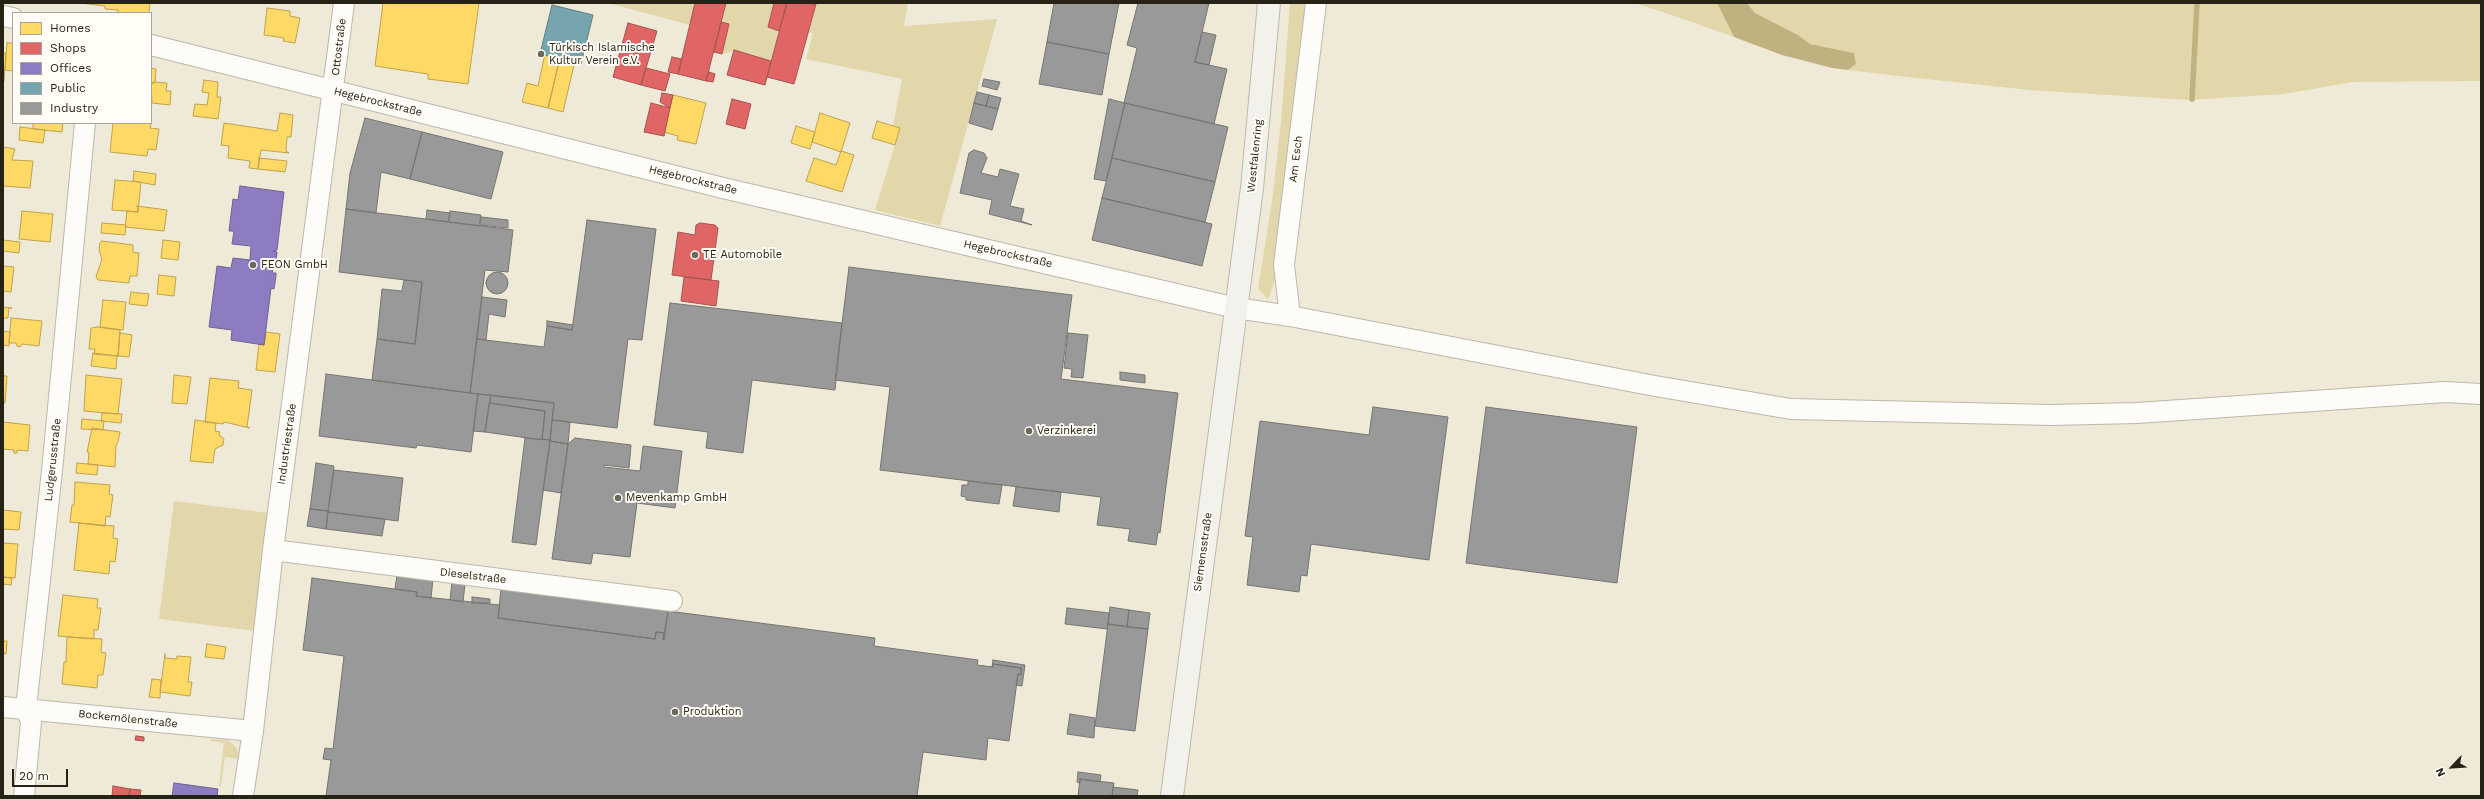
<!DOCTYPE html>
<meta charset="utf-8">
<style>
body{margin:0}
#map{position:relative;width:2484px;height:799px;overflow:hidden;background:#efead8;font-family:"Work Sans",sans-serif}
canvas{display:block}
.frame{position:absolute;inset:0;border:4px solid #262216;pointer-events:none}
.legend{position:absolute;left:12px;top:12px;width:140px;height:112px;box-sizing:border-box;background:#fffdf6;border:1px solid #a8a59c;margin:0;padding:5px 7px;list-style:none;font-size:12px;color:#262216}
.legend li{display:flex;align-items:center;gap:8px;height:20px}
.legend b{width:20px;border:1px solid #a8a59c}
.north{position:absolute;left:2432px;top:747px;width:40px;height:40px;-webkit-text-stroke:3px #fffdf6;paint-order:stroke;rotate:245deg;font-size:11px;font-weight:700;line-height:16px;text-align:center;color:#262216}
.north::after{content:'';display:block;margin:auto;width:14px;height:18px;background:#262216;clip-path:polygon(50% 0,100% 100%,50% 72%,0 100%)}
.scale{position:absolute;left:12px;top:769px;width:56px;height:18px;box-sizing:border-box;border:2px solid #262216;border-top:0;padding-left:5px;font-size:12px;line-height:14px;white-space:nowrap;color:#262216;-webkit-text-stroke:3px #fffdf6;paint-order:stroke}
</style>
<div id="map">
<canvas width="2484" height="799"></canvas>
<div class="frame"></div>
<ul class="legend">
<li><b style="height:11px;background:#ffd966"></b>Homes</li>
<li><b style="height:11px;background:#e06666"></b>Shops</li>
<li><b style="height:11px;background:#8e7cc3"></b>Offices</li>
<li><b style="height:11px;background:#76a5af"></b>Public</li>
<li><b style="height:11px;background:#999"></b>Industry</li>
</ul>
<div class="north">N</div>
<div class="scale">20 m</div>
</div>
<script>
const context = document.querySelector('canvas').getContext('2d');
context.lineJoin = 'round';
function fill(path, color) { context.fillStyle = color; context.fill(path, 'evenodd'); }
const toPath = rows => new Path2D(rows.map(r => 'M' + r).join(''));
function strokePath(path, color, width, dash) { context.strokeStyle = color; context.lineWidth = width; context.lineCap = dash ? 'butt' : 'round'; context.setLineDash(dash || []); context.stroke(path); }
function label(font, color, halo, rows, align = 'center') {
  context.font = font + ' "Work Sans",sans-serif'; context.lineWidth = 4; context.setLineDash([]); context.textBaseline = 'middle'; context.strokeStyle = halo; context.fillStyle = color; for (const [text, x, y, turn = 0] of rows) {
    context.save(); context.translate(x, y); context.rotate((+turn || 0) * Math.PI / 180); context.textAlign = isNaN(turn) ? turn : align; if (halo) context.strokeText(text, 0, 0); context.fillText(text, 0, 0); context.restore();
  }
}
fill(toPath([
 [608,3,695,3,690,25],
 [726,3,774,3,768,27,779,31,771,61,734,51,722,54,729,24,721,22],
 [814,3,908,3,904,26,997,19,940,226,875,210,900,128,893,126,902,79,806,59,813,33,808,33,816,4],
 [1290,3,1309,3,1275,279,1268,299,1258,289,1272,201,1281,122],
 [1634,3,1717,3,1734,37,1663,12],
 [1747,3,2481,3,2481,81,2353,82,2283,94,2189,100,2030,90,1916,78,1848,70,1856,64,1854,53,1810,44,1798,35,1755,13],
 [174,501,269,513,255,631,159,619],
 [211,739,228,740,235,746,240,755,239,759,225,757,221,786,219,786,224,743,211,741]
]), '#e2d6ab');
fill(toPath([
 [1717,3,1747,3,1755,13,1798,35,1810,44,1854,53,1856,64,1848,70,1832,68,1782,55,1734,37]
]), '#c0b280');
const homes = toPath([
 [80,3,150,3,149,13,118,13,118,10,105,9,105,6,80,3],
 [383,3,479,3,468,84,428,79,428,74,375,66,383,3],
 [267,8,290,11,290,16,300,18,295,43,283,41,284,38,264,35,267,8],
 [7,43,13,43,13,71,5,70,7,43],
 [3,53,6,53,4,81,3,80,3,53],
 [545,54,560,58,548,108,522,102,527,83,538,86,545,54],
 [560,58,575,61,563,112,548,108,560,58],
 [151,68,156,69,155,83,151,83,151,68],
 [204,80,218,82,217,97,221,97,218,119,193,116,195,104,207,105,209,93,202,92,204,80],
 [155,82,167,83,166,91,171,91,170,105,152,103,151,83,155,82],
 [673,95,706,103,696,144,677,140,678,136,664,132,673,95],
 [280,113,293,115,291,137,287,137,286,151,289,153,261,150,258,169,249,168,250,161,228,158,229,146,221,145,224,123,277,131,280,113],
 [820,113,850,123,841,152,812,142,820,113],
 [877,121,900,128,895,145,872,138,877,121],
 [33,123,63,123,62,132,33,129,33,123],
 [113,123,151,123,150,128,159,129,156,150,148,149,147,156,110,152,113,123],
 [796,126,815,132,810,149,791,143,796,126],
 [20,127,45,130,43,143,19,140,20,127],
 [3,147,15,149,12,160,33,161,30,188,3,186,3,147],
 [841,151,854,155,842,192,806,181,814,158,836,165,841,151],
 [259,158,287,161,285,172,258,169,259,158],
 [134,171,156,174,155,185,133,181,134,171],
 [115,180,141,182,138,212,112,210,115,180],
 [137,206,167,210,164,231,125,227,127,211,138,212,137,206],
 [22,211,53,214,50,242,19,239,22,211],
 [102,223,126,225,125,235,101,233,102,223],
 [3,240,20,242,19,253,3,251,3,240],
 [163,240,180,242,178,260,161,258,163,240],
 [102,241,133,245,133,252,139,253,137,276,130,276,129,283,98,280,96,277,102,259,99,250,100,243,102,241],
 [3,266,14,267,11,292,3,291,3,266],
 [159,275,176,277,174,296,157,294,159,275],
 [131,292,149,294,147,306,129,304,131,292],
 [103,300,126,302,123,330,100,327,103,300],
 [3,307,12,308,9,308,8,318,3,318,3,307],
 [11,318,42,321,39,346,22,344,20,347,17,346,16,343,9,343,11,318],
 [97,327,120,330,118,356,94,354,95,349,89,349,91,328,97,327],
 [3,331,10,332,9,346,3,345,3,331],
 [266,332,280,334,275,372,256,370,259,344,264,345,266,332],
 [120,333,132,335,129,357,118,356,120,333],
 [93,353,117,356,116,369,91,366,93,353],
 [86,375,122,379,118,414,84,411,86,375],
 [174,375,191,377,187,404,172,403,174,375],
 [3,376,7,376,5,403,3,403,3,376],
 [210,378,239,381,238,388,252,390,247,427,250,428,224,422,223,424,205,422,210,378],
 [102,413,122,414,121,423,101,421,102,413],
 [82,419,104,421,103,430,81,429,82,419],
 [195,420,216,423,215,431,220,432,219,435,224,439,223,445,215,449,213,463,190,461,195,420],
 [3,422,30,425,28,451,17,450,17,453,14,453,14,450,3,449,3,422],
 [92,428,120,432,118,442,116,445,115,467,88,464,89,452,87,452,92,428],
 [77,463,98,465,97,475,76,473,77,463],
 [75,482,110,485,109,494,113,495,110,517,106,516,105,526,70,522,72,505,74,505,75,482],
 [3,510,21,512,19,530,3,529,3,510],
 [79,523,114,526,113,538,118,539,115,562,110,561,109,574,74,570,79,523],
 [3,543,18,544,15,578,3,577,3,543],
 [3,577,12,578,11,585,3,584,3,577],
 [63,595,98,599,97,608,101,608,98,630,94,630,94,639,58,636,63,595],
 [67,637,102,639,101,652,106,653,103,675,98,675,97,688,62,684,64,662,66,662,67,637],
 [3,641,7,641,6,654,3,653,3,641],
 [207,644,226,647,224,659,205,657,207,644],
 [165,654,165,658,177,659,177,656,191,657,188,682,192,682,190,696,160,692,165,654],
 [152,679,161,680,160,698,149,697,152,679]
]);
fill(homes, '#ffd966');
strokePath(homes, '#bea24e', 1);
const shops = toPath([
 [695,3,726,3,706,81,678,74,695,3],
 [774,3,787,3,779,31,768,27,774,3],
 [787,3,816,4,794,84,767,77,787,3],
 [721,22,729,24,722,54,714,52,721,22],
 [628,23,657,31,641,85,613,77,628,23],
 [734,50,771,61,765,85,727,75,734,50],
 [672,57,682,59,678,74,668,72,672,57],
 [646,68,670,74,665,91,641,85,646,68],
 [709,72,715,74,713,82,706,81,709,72],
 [662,93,673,95,670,108,660,102,662,93],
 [732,99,751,104,745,129,726,124,732,99],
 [651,103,670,108,664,136,644,132,651,103],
 [700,223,715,225,718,228,711,280,672,275,678,232,695,235,696,225,700,223],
 [684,277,719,281,716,306,681,301,684,277],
 [136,736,144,737,144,741,135,740,136,736],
 [113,786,130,789,129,796,112,796,113,786],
 [130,789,141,790,140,796,129,796,130,789]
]);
fill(shops, '#e06666');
strokePath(shops, '#a8524e', 1);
const offices = toPath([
 [240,186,284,192,277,250,273,251,277,252,276,261,272,263,278,263,274,264,272,273,276,273,276,276,274,289,271,288,264,345,231,340,232,330,209,327,217,266,231,268,233,258,250,260,251,246,232,244,234,231,229,231,233,199,238,200,240,186],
 [174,783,218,789,217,796,172,796,174,783]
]);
fill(offices, '#8e7cc3');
strokePath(offices, '#6f618f', 1);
const public = toPath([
 [552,5,593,15,581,64,540,54,552,5]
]);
fill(public, '#76a5af');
strokePath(public, '#5e7e81', 1);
const industry = toPath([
 [1054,3,1119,3,1109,54,1047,42,1054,3],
 [1138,3,1209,3,1195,62,1227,69,1214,124,1124,103,1137,48,1127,45,1138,3],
 [1202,32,1216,35,1209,65,1195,62,1202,32],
 [1047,42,1109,54,1102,95,1039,84,1047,42],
 [984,79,1000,82,997,90,982,86,984,79],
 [977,92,989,95,986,106,974,103,977,92],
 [989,95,1001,98,998,109,986,106,989,95],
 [1109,99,1125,103,1106,181,1094,179,1109,99],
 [974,103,998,109,992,130,969,123,974,103],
 [1125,103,1228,127,1215,182,1112,158,1125,103],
 [365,118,422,132,410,179,381,172,376,213,346,209,350,173,365,118],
 [422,132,503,152,491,199,410,179,422,132],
 [974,150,984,153,987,158,981,173,998,177,1000,169,1019,174,1010,206,1024,209,1021,221,1032,225,989,214,992,200,960,193,969,153,974,150],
 [1112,158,1215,182,1205,222,1102,198,1112,158],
 [1102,198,1212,224,1202,266,1092,240,1102,198],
 [346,209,513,230,508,272,485,270,470,393,372,380,377,339,415,344,422,282,339,272,346,209],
 [427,210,450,213,448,222,426,219,427,210],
 [450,211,481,215,479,226,449,222,450,211],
 [481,217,508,220,508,228,480,225,481,217],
 [587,220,656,229,642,340,628,339,617,428,552,420,554,403,470,393,477,339,544,347,547,326,572,330,587,220],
 [849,267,1072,295,1061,379,1178,393,1160,533,1158,532,1156,545,1128,541,1130,529,1097,525,1101,497,880,470,890,387,835,380,849,267],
 '486 283a11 11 0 1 1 22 0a11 11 0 1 1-22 0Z',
 [404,280,422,282,415,344,377,339,382,289,402,291,404,280],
 [482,297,507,300,505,317,489,314,486,340,477,339,482,297],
 [670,303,842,323,835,390,752,380,743,453,706,448,708,432,654,425,670,303],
 [547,321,573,325,572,330,547,326,547,321],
 [1068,333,1088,335,1083,378,1071,377,1072,369,1064,368,1068,333],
 [1120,372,1145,375,1145,383,1120,380,1120,372],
 [326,374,478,394,471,452,417,445,416,448,319,436,326,374],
 [478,394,491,395,485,432,473,431,478,394],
 [491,395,554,403,550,440,542,439,545,411,490,403,491,395],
 [489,403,545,411,542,440,485,432,489,403],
 [1373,407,1448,417,1429,560,1311,544,1307,576,1301,575,1299,592,1247,585,1253,537,1245,536,1260,421,1369,435,1373,407],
 [1486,407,1637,427,1617,583,1466,563,1486,407],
 [552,420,570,422,568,444,550,441,552,420],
 [525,438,550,440,536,545,512,542,525,438],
 [575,438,631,445,629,468,604,465,604,467,640,471,643,446,682,451,675,508,637,503,630,557,593,553,591,564,552,559,568,444,575,438],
 [550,441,568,444,561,493,543,490,550,441],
 [316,463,334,466,328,511,310,509,316,463],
 [334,470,403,478,398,521,328,512,334,470],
 [968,481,1002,485,999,504,966,500,966,497,961,496,962,485,968,485,968,481],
 [1016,487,1061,492,1059,512,1013,506,1016,487],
 [310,509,328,511,326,529,307,526,310,509],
 [328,512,385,519,382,536,326,529,328,512],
 [397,575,433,579,431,598,416,596,417,592,395,589,397,575],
 [312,578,417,592,416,596,500,605,498,618,655,639,656,632,664,633,663,640,668,611,875,638,874,646,978,660,977,665,993,667,993,664,1021,668,1021,675,1018,674,1009,741,988,738,986,760,923,752,917,796,326,796,331,760,323,759,325,748,333,749,344,656,303,650,312,578],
 [452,582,465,584,463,602,450,600,452,582],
 [501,589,668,611,664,640,664,633,656,632,655,639,498,618,501,589],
 [472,597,490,599,490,603,472,603,472,597],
 [1110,607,1129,610,1127,627,1108,624,1110,607],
 [1067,608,1109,613,1107,629,1065,624,1067,608],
 [1129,610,1150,613,1148,629,1127,627,1129,610],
 [1108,624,1148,629,1135,731,1095,726,1108,624],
 [993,660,1025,665,1022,686,1016,685,1018,674,1021,675,1021,668,993,664,992,667,993,660],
 [1070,714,1095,718,1094,738,1067,734,1070,714],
 [1078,772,1101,775,1100,782,1080,779,1080,783,1077,782,1078,772],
 [1080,779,1114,783,1112,796,1078,796,1080,779],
 [1113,787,1138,790,1137,796,1112,796,1113,787]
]);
fill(industry, '#999');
strokePath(industry, '#767572', 1);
strokePath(toPath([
 [2192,99,2197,3]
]), '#c0b280', 5.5);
const street = toPath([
 [3,16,13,18],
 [151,45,723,188,1236,308,1290,316,1655,386,1791,409,2051,415,2137,413,2445,392,2481,394],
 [1290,316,1284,265,1316,3],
 [273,550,672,601],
 [3,707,253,731],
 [24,796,31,722,26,708,52,471,85,123],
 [243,796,253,731,273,550,344,3]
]);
const secondary = toPath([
 [1172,796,1252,188,1269,3]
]);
strokePath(street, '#bcb8aa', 22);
strokePath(secondary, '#bcb8aa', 24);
strokePath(street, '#fdfcf9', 20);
strokePath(secondary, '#f2f1ec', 22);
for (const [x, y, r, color] of [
 [541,54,4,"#6c685a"],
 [695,255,4,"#6c685a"],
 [253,265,4,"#6c685a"],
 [1029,431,4,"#6c685a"],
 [618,498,4,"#6c685a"],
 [675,712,4,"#6c685a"]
]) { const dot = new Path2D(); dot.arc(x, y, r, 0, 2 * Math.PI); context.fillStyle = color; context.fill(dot); strokePath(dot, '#fffdf6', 1.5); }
label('11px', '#262216', '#fffdf6', [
 ["Ottostraße",339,47,-83],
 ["Hegebrockstraße",378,102,14],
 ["Westfalenring",1255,156,-84],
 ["Am Esch",1296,159,-83],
 ["Hegebrockstraße",693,180,14],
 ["Hegebrockstraße",1008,254,13],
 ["Industriestraße",287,444,-82],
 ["Ludgerusstraße",53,460,-84],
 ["Siemensstraße",1203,552,-82],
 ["Dieselstraße",473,576,7],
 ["Bockemölenstraße",128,719,6]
]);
label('11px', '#262216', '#fffdf6', [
 ["Türkisch Islamische",549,48],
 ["Kultur Verein e.V.",549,61],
 ["TE Automobile",703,255],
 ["FEON GmbH",261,265],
 ["Verzinkerei",1037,431],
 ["Mevenkamp GmbH",626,498],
 ["Produktion",683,712]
], 'left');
</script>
